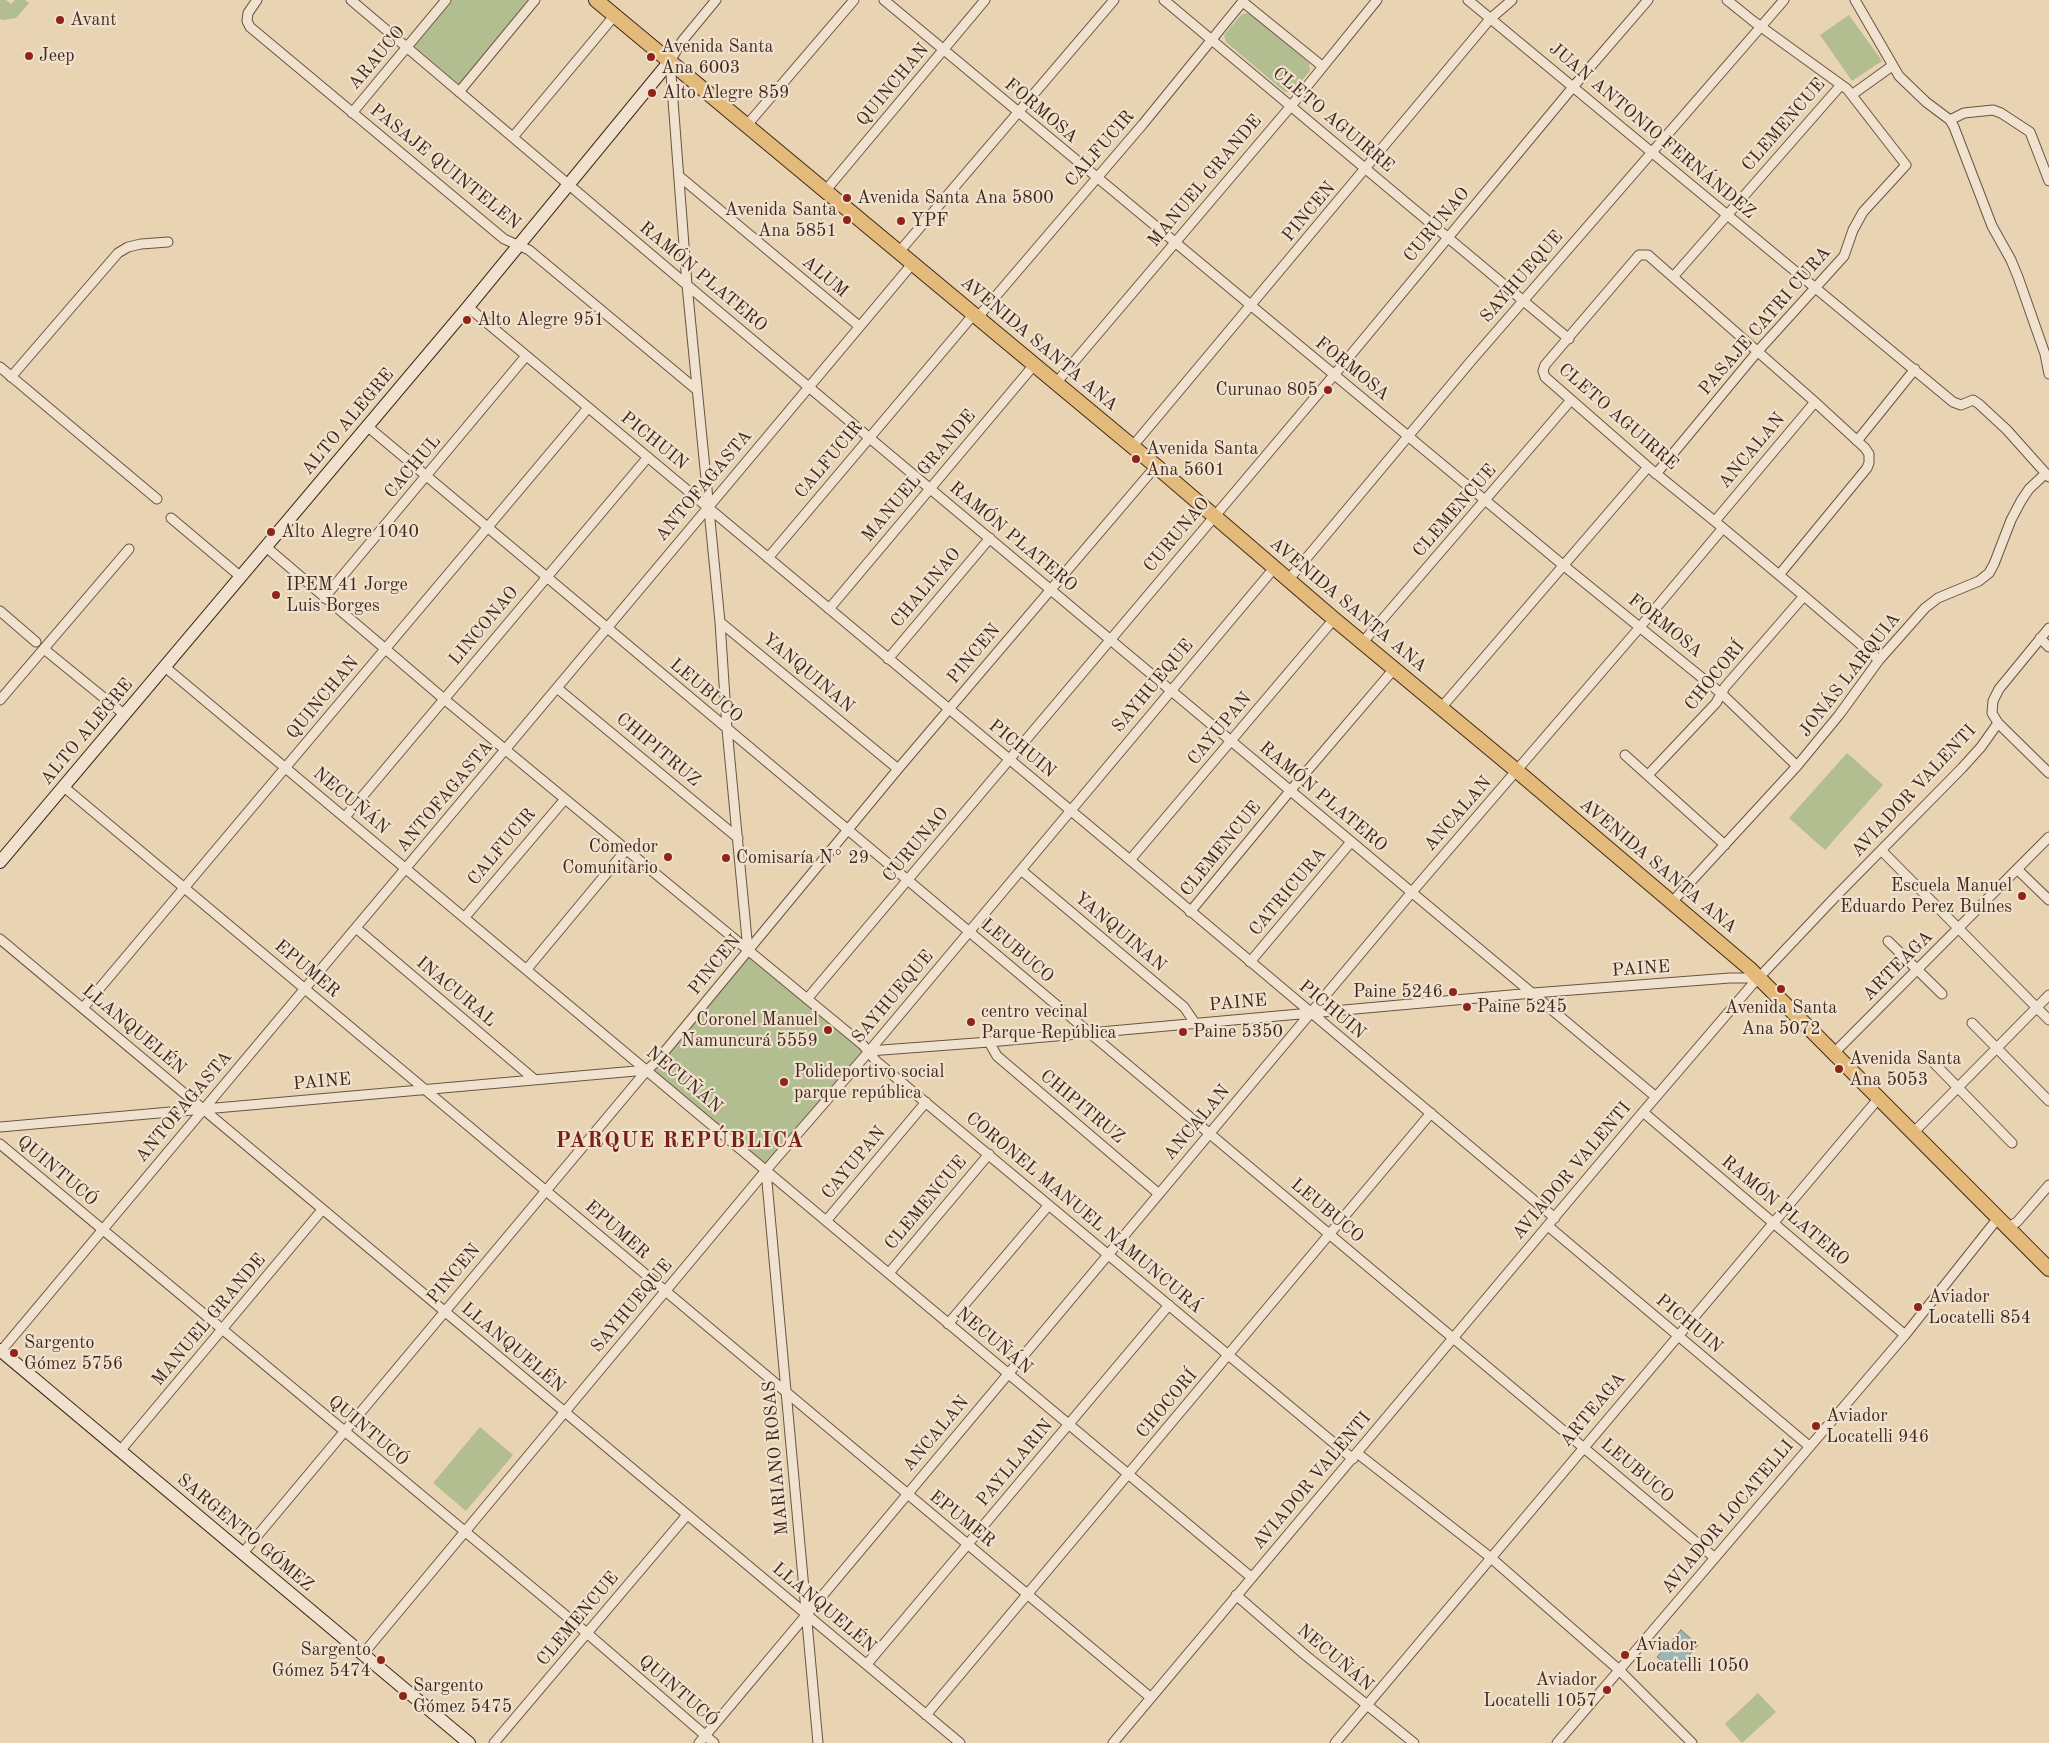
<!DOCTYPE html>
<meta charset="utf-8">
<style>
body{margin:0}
canvas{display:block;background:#e8d3b3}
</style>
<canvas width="2049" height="1743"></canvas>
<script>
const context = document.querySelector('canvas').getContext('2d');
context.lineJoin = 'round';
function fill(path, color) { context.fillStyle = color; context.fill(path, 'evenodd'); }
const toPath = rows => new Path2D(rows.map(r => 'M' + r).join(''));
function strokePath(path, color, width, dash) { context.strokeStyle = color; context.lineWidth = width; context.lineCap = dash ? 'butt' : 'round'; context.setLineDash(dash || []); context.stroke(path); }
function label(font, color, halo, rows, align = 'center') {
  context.font = font + ' "Old Standard TT",serif'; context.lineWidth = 4.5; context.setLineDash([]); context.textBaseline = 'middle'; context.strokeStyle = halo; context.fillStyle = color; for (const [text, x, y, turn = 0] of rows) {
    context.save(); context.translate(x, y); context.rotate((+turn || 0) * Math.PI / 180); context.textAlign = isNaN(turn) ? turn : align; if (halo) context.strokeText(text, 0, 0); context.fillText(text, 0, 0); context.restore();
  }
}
fill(toPath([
 [0,0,6,0,11,4,15,0,25,0,29,3,16,18,4,20,0,19],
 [451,0,531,0,460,85,413,45],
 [1246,13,1251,14,1309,63,1310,71,1292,92,1285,92,1226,42,1224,35,1241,15],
 [1849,15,1882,61,1852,81,1820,35],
 [1847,753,1883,785,1825,850,1789,818],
 [748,950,869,1051,766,1171,647,1070],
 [480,1427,513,1455,466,1511,433,1483],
 [1758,1693,1776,1712,1742,1743,1725,1724]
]), '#b2be90');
const water = toPath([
 [1681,1630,1698,1645,1674,1672,1657,1657,1681,1630]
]);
fill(water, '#99b6b4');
strokePath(water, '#767d77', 1);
const minor = toPath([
 [257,0,248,13,247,21,250,27,504,239,529,250,697,390],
 [351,0,687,285,1656,1097],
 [716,0,683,40,670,61,687,285,720,622,727,729,748,950],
 [884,0,1563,565,1722,694,1797,766],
 [1164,0,1569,339],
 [1468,0,1953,402,1961,405,1973,400,1979,404,2007,430,2049,477],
 [1855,0,1899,76,1926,102,1950,120,1954,127,1992,226,2011,260,2018,277,2045,354,2049,374],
 [1243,2,1322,66],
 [459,92,535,0],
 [1853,94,1892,66],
 [352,113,446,0],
 [1950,120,1964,113,1993,110,2001,113,2030,132,2049,181],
 [747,125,854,0],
 [513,137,615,15],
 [679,176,859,326],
 [826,190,985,0],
 [899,252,1114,0],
 [1673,277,1841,85],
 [468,307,1130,860,1555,1218],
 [978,317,1143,124,1244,0],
 [0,367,157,499],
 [11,377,118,253,128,247,141,244,168,242],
 [1056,383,1291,106,1377,0],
 [367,426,1715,1558],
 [1857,441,1915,369],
 [1132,447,1490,19,1512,0],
 [1656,474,1758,351,1844,256,1853,230,1863,212,1906,165,1847,89,1753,21,1727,0],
 [171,518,241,577],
 [1715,521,1815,402],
 [266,547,444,699,863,1045,876,1061,1353,1459],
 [768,558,974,314],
 [1779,575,1867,468,1869,463,1869,454,1865,448,1815,402,1648,255,1639,255,1545,365,1543,371,1545,377,1648,467,1723,528,1779,575,1804,596,1879,660],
 [1289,579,1471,361,1784,0],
 [324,598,526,356],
 [829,609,1034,365],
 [0,611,36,642],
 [720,622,898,769],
 [2049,628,1999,689,1993,701,1992,713,1998,723,2049,773],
 [2040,638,2049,647],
 [1362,643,1571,400],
 [44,649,125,715],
 [888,659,990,538],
 [165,667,1251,1577],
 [557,688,738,838],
 [0,700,129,549],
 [1441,708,1648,467],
 [1625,755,1725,845],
 [1648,775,1716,703,1725,687,1804,596],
 [64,787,1150,1697],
 [345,817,648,457],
 [1882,851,2049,1020],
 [1130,860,1334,619],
 [1021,870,1184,1007,1195,1023],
 [2018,870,2049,900],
 [1672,902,1797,766,1839,715,1879,660,1925,608,1938,598,1979,581,1989,573,1994,564,2011,520,2021,501,2029,489,2045,474],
 [1190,912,1290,791,1394,669],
 [465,917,565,799],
 [356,928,535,1080],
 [0,939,960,1743],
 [1888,941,1942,994],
 [1250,962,1351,842],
 [527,969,626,850],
 [807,999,1334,375,1573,87,1648,0],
 [83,1008,588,408],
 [1972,1023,2049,1101],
 [989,1042,997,1056,1159,1194],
 [869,1051,989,1042,1533,993,1730,978,1759,978],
 [1833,1054,2049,837],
 [1933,1062,2012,1143],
 [1643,1112,1905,1335],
 [0,1127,647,1070],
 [1913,1133,2049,995],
 [0,1144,588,1634,714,1743],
 [766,1171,818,1743],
 [826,1221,926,1102],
 [1548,1226,1809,1446],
 [2008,1227,2017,1222,2049,1185],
 [889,1273,989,1154],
 [948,1324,1048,1206],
 [1,1351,913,263],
 [120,1451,322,1210],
 [1357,1453,1490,1557,1618,1669,1692,1743],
 [242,1554,647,1070,656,1062,898,769,1156,466],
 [1236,1595,1304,1654,1414,1743],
 [363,1654,773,1162,865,1056,1275,567],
 [867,1664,1169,1305],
 [926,1715,1431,1113],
 [494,1743,687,1515],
 [699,1743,1412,892,1640,627,1723,528],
 [1113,1743,1643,1112,1751,986,1838,894,1962,768,1981,747,1998,723],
 [1335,1743,1878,1099],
 [1557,1743,1905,1335,1998,1218]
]);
const secondary = toPath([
 [0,862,468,307,670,61],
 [0,1350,469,1743]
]);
const primary = toPath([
 [596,0,1156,466,1334,619,1517,771,1749,968,2049,1269]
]);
strokePath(minor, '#6b5342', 11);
strokePath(secondary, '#41281c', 14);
strokePath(primary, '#41281c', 16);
strokePath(minor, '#f0e2ce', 9);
strokePath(secondary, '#f0e2ce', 12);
strokePath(primary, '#e4ba7a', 14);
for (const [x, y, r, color] of [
 [60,20,5,"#8f2418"],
 [29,56,5,"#8f2418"],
 [651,57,5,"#8f2418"],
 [652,93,5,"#8f2418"],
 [847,198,5,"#8f2418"],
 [847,220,5,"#8f2418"],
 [901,221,5,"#8f2418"],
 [467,320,5,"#8f2418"],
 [1328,390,5,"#8f2418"],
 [1136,459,5,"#8f2418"],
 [271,532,5,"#8f2418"],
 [276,595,5,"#8f2418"],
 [668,857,5,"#8f2418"],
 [726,858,5,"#8f2418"],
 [2022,896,5,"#8f2418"],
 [1781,989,5,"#8f2418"],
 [1453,992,5,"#8f2418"],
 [1467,1007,5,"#8f2418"],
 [971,1022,5,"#8f2418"],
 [828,1030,5,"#8f2418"],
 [1183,1032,5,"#8f2418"],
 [1839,1069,5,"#8f2418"],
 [784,1082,5,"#8f2418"],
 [1918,1307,5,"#8f2418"],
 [14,1353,5,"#8f2418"],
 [1816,1426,5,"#8f2418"],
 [1625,1655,5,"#8f2418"],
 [381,1660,5,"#8f2418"],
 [1607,1690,5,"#8f2418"],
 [403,1696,5,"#8f2418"]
]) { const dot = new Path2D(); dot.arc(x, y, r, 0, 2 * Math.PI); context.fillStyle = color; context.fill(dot); strokePath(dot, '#f0e2ce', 2); }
label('18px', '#41281c', '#f0e2ce', [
 ["Avant",70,20],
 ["Avenida Santa",661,47],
 ["Ana 6003",661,68],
 ["Jeep",39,56],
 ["Alto Alegre 859",662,93],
 ["Avenida Santa Ana 5800",857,198],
 ["Avenida Santa",837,210,"right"],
 ["Ana 5851",837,231,"right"],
 ["YPF",911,221],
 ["Alto Alegre 951",477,320],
 ["Curunao 805",1318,390,"right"],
 ["Avenida Santa",1146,449],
 ["Ana 5601",1146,470],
 ["Alto Alegre 1040",281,532],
 ["IPEM 41 Jorge",286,585],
 ["Luis Borges",286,606],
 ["Comedor",658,847,"right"],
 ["Comunitario",658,868,"right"],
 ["Comisaría N° 29",736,858],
 ["Escuela Manuel",2012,886,"right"],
 ["Eduardo Perez Bulnes",2012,907,"right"],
 ["Paine 5246",1443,992,"right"],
 ["Paine 5245",1477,1007],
 ["Avenida Santa",1781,1008,"center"],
 ["Ana 5072",1781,1029,"center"],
 ["centro vecinal",981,1012],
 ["Parque República",981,1033],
 ["Coronel Manuel",818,1020,"right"],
 ["Namuncurá 5559",818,1041,"right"],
 ["Paine 5350",1193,1032],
 ["Avenida Santa",1849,1059],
 ["Ana 5053",1849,1080],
 ["Polideportivo social",794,1072],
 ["parque república",794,1093],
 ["Aviador",1928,1297],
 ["Locatelli 854",1928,1318],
 ["Sargento",24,1343],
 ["Gómez 5756",24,1364],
 ["Aviador",1826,1416],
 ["Locatelli 946",1826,1437],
 ["Aviador",1635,1645],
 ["Locatelli 1050",1635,1666],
 ["Sargento",371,1650,"right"],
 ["Gómez 5474",371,1671,"right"],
 ["Aviador",1597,1680,"right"],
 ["Locatelli 1057",1597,1701,"right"],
 ["Sargento",413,1686],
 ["Gómez 5475",413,1707]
], 'left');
label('18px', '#41281c', '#f0e2ce', [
 ["ARAUCO",377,58,-50],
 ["QUINCHAN",893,85,-50],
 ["FORMOSA",1041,111,40],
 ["CLETO AGUIRRE",1333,120,40],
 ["CLEMENCUE",1784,125,-49],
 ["JUAN ANTONIO FERNÁNDEZ",1652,131,40],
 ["CALFUCIR",1100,149,-49],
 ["PASAJE QUINTELEN",445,167,39],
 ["MANUEL GRANDE",1205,181,-50],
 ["PINCEN",1309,212,-50],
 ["CURUNAO",1437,225,-50],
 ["RAMÓN PLATERO",703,277,40],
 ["ALUM",825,277,40],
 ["SAYHUEQUE",1522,277,-49],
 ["PASAJE CATRI CURA",1765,321,-49],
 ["AVENIDA SANTA ANA",1039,344,40],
 ["FORMOSA",1352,369,39],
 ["CLETO AGUIRRE",1618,417,41],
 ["ALTO ALEGRE",348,422,-50],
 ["PICHUIN",654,441,39],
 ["ANCALAN",1752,451,-50],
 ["CALFUCIR",829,460,-50],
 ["CACHUL",413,467,-50],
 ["MANUEL GRANDE",919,476,-50],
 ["ANTOFAGASTA",704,486,-50],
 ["CLEMENCUE",1455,511,-49],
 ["CURUNAO",1177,535,-50],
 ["RAMÓN PLATERO",1013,537,40],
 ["CHALINAO",926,588,-50],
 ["AVENIDA SANTA ANA",1348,605,40],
 ["LINCONAO",484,626,-50],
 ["FORMOSA",1665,626,39],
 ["PINCEN",974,654,-50],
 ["YANQUINAN",808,673,40],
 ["JONÁS LARQUIA",1850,675,-52],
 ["CHOCORÍ",1715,676,-51],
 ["SAYHUEQUE",1153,686,-50],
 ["LEUBUCO",706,691,40],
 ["QUINCHAN",323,698,-50],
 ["CAYUPAN",1220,729,-50],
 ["ALTO ALEGRE",87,732,-50],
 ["PICHUIN",1022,749,39],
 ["CHIPITRUZ",658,750,40],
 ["AVIADOR VALENTI",1914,791,-47],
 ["ANTOFAGASTA",445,797,-50],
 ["RAMÓN PLATERO",1323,797,40],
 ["NECUÑÁN",351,801,40],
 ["ANCALAN",1458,814,-49],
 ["CURUNAO",916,845,-50],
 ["CALFUCIR",502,847,-50],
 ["CLEMENCUE",1221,849,-51],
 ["AVENIDA SANTA ANA",1658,866,40],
 ["CATRICURA",1288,892,-50],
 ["YANQUINAN",1120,932,40],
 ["LEUBUCO",1017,951,40],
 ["PINCEN",715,965,-51],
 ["ARTEAGA",1898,966,-45],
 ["EPUMER",307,969,40],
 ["PAINE",1641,969,-4],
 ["INACURAL",456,992,40],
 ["SAYHUEQUE",893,997,-50],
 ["PAINE",1238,1003,-5],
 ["PICHUIN",1332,1010,40],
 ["LLANQUELÉN",134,1030,40],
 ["NECUÑÁN",684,1080,40],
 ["PAINE",322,1082,-5],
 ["ANTOFAGASTA",184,1107,-50],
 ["CHIPITRUZ",1082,1107,40],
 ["ANCALAN",1197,1123,-50],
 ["CAYUPAN",854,1163,-50],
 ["QUINTUCÓ",57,1171,40],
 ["AVIADOR VALENTI",1572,1171,-50],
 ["CLEMENCUE",926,1203,-50],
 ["LEUBUCO",1327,1211,40],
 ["RAMÓN PLATERO",1785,1211,40],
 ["CORONEL MANUEL NAMUNCURÁ",1084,1213,40],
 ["EPUMER",617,1230,41],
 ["PINCEN",454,1274,-50],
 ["SAYHUEQUE",632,1306,-50],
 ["MANUEL GRANDE",209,1320,-50],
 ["PICHUIN",1689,1324,40],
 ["NECUÑÁN",994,1341,40],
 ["LLANQUELÉN",513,1348,40],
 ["CHOCORÍ",1167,1404,-50],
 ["ARTEAGA",1593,1410,-50],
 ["QUINTUCÓ",368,1431,40],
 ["ANCALAN",936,1434,-50],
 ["MARIANO ROSAS",776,1458,-95],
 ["PAYLLARIN",1015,1463,-50],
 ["LEUBUCO",1637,1471,40],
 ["AVIADOR VALENTI",1312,1481,-50],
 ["AVIADOR LOCATELLI",1728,1517,-50],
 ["EPUMER",962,1519,39],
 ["SARGENTO GÓMEZ",245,1533,40],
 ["LLANQUELÉN",824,1608,40],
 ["CLEMENCUE",578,1619,-50],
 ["NECUÑÁN",1335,1658,40],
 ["QUINTUCÓ",678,1691,41]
]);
context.letterSpacing = '1px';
label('bold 22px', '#7a1f14', '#f0e2ce', [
 ["PARQUE REPÚBLICA",680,1141]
]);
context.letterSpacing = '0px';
</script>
